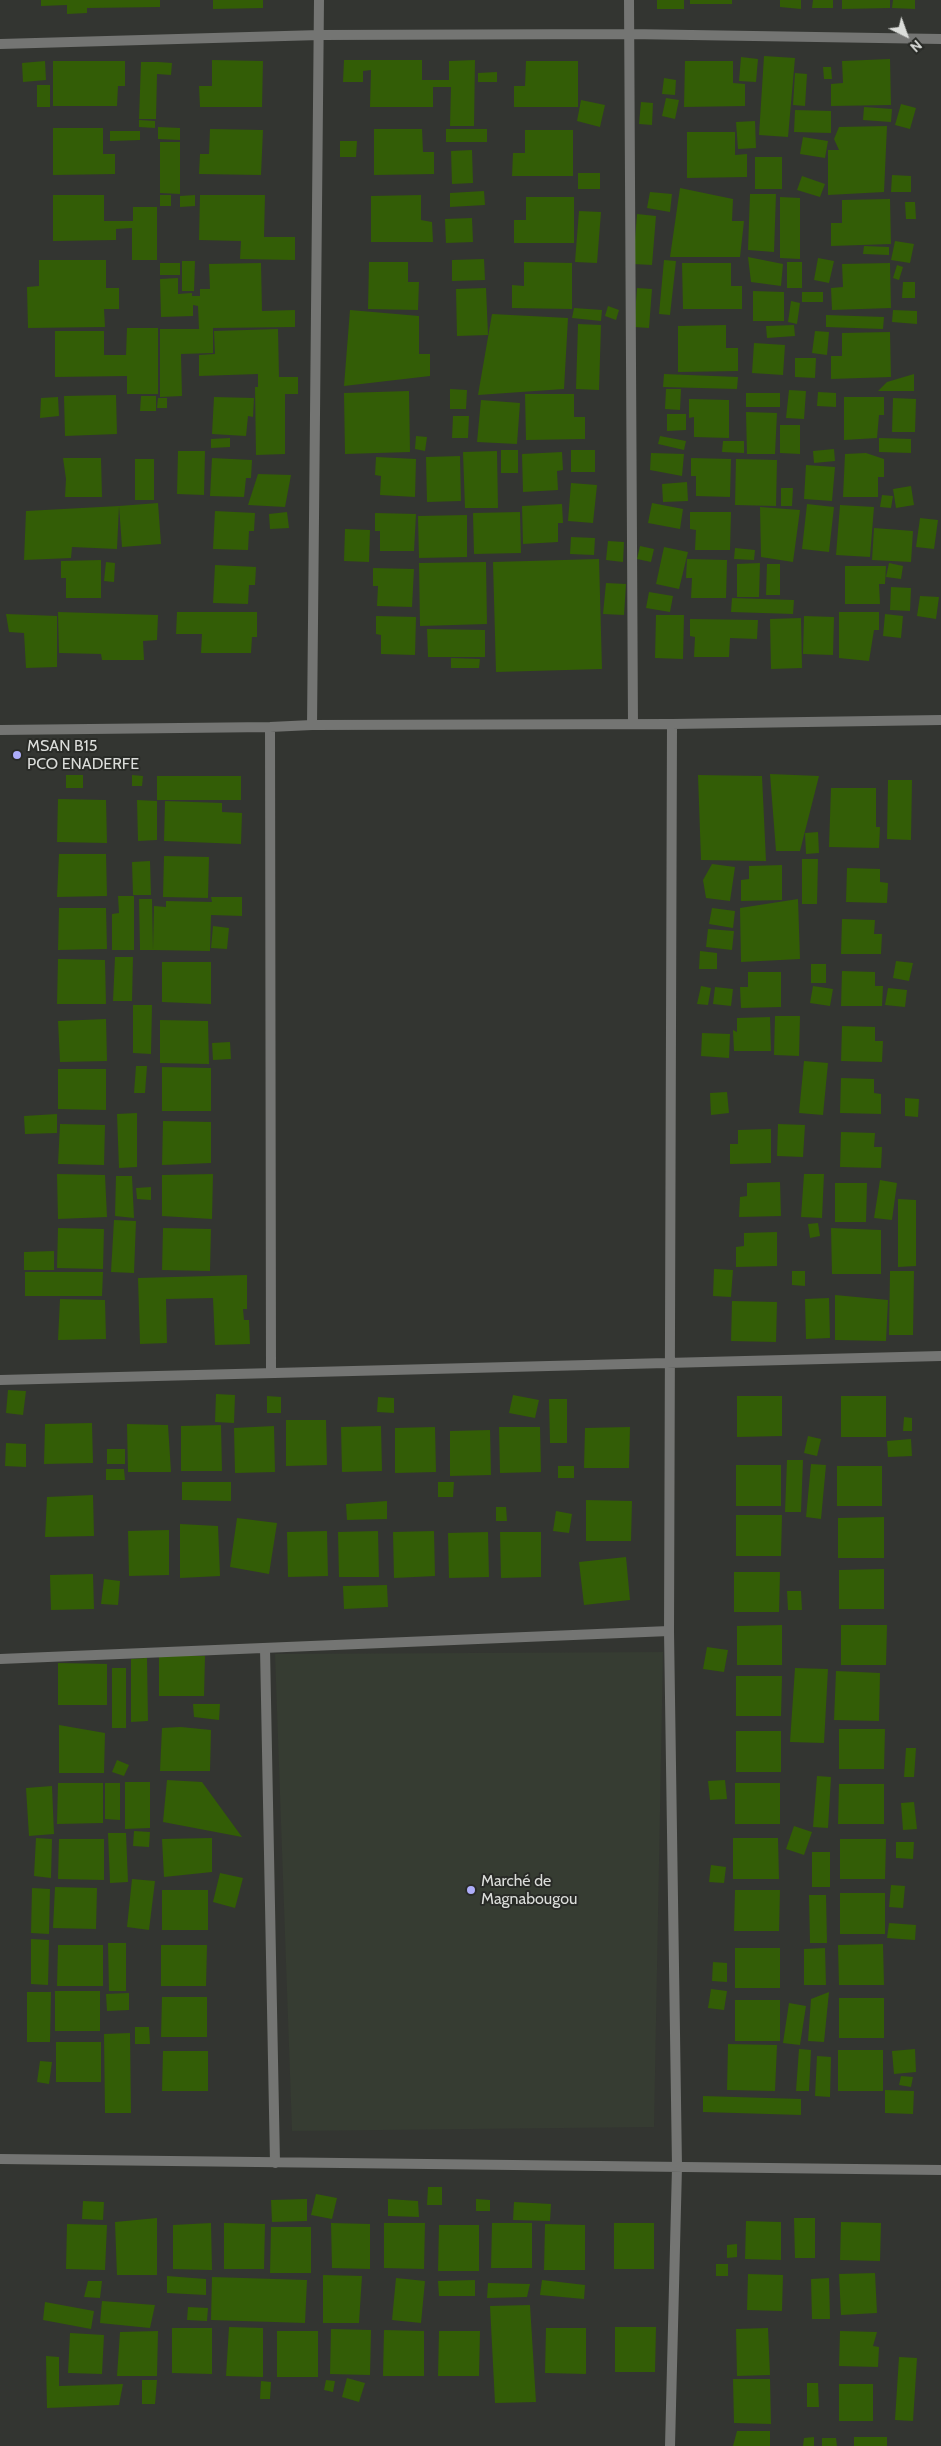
<!DOCTYPE html>
<meta charset="utf-8">
<style>
body{margin:0}
#map{position:relative;width:941px;height:2446px;overflow:hidden;background:#333531;font-family:Cabin,sans-serif}
canvas{display:block}
.north{position:absolute;left:881px;top:10px;width:50px;height:50px;-webkit-text-stroke:4px #292b27;paint-order:stroke;rotate:138deg;font-size:14px;font-weight:700;line-height:20px;text-align:center;color:#dbddda}
.north::after{content:'';display:block;margin:auto;width:18px;height:22px;background:#dbddda;clip-path:polygon(50% 0,100% 100%,50% 72%,0 100%)}
</style>
<div id="map">
<canvas width="941" height="2446"></canvas>
<div class="north">N</div>
</div>
<script>
const context = document.querySelector('canvas').getContext('2d');
context.lineJoin = 'round';
function fill(path, color) { context.fillStyle = color; context.fill(path, 'evenodd'); }
const toPath = rows => new Path2D(rows.map(r => 'M' + r).join(''));
function strokePath(path, color, width, dash) { context.strokeStyle = color; context.lineWidth = width; context.lineCap = dash ? 'butt' : 'round'; context.setLineDash(dash || []); context.stroke(path); }
function label(font, color, halo, rows, align = 'center') {
  context.font = font + ' Cabin,sans-serif'; context.lineWidth = 4; context.setLineDash([]); context.textBaseline = 'middle'; context.strokeStyle = halo; context.fillStyle = color; for (const [text, x, y, turn = 0] of rows) {
    context.save(); context.translate(x, y); context.rotate((+turn || 0) * Math.PI / 180); context.textAlign = isNaN(turn) ? turn : align; if (halo) context.strokeText(text, 0, 0); context.fillText(text, 0, 0); context.restore();
  }
}
fill(toPath([
 [663,1652,654,2127,292,2131,275,1654]
]), '#363c32');
fill(toPath([
 [41,0,160,0,160,7,87,8,87,13,67,14,67,5,41,6],
 [213,0,263,0,263,8,213,9],
 [657,0,684,0,684,9,657,9],
 [690,0,732,0,732,4,690,4],
 [780,0,801,0,801,9,780,7],
 [813,0,833,0,833,8,812,8],
 [842,0,890,0,890,8,842,9],
 [893,0,915,0,915,9,892,8],
 [764,56,795,58,788,137,759,135],
 [741,57,758,59,756,82,739,81],
 [890,59,891,105,831,106,831,84,843,83,842,61],
 [212,60,263,61,262,107,200,107,199,86,212,86],
 [344,60,422,60,422,80,449,80,449,61,475,60,474,126,450,126,451,87,433,87,433,107,370,107,371,70,363,71,363,82,343,82],
 [45,61,46,80,23,82,22,63],
 [53,61,125,61,125,86,118,86,117,106,53,106],
 [526,61,578,61,578,107,514,107,514,86,525,86],
 [685,61,733,61,733,83,745,84,745,106,684,107],
 [141,62,158,62,158,69,158,62,172,63,171,75,157,74,156,119,139,119],
 [823,67,831,67,832,79,824,79],
 [497,72,497,82,478,82,478,73],
 [795,73,807,74,805,106,793,105],
 [664,78,676,80,675,95,662,94],
 [37,85,50,85,50,107,37,107],
 [666,98,679,100,675,119,662,116],
 [581,100,605,105,600,127,577,121],
 [641,102,653,103,652,125,639,124],
 [901,104,916,108,910,129,895,125],
 [864,107,892,109,891,122,863,120],
 [795,110,831,111,831,133,794,132],
 [139,120,155,121,155,128,139,127],
 [755,121,756,148,738,149,736,122],
 [887,126,884,192,828,195,828,150,839,150,834,139,839,127],
 [158,127,180,128,180,140,158,139],
 [53,128,103,128,103,154,115,154,115,174,53,175],
 [210,129,263,130,261,175,199,174,200,154,209,154],
 [374,129,422,129,423,152,434,152,434,174,374,175],
 [446,129,487,129,487,142,446,142],
 [525,130,573,130,573,176,512,176,513,153,525,153],
 [110,131,140,131,140,140,110,141],
 [687,132,735,132,735,155,747,154,747,177,687,178],
 [803,137,828,141,825,158,800,154],
 [340,141,357,141,356,157,340,157],
 [160,142,180,142,180,194,160,193],
 [472,150,473,183,452,184,451,151],
 [755,157,782,157,782,189,755,189],
 [578,173,600,173,600,189,578,189],
 [892,175,911,176,911,192,891,192],
 [802,176,825,184,820,197,797,190],
 [680,188,733,199,732,221,744,221,740,257,670,257],
 [484,191,485,205,450,207,450,193],
 [650,192,672,194,670,212,647,208],
 [750,194,776,194,774,252,748,250],
 [53,195,104,195,104,221,133,221,133,207,157,207,157,260,132,260,132,228,116,229,116,240,53,241],
 [160,195,171,195,171,206,160,206],
 [195,195,195,206,180,207,180,196],
 [200,195,265,195,264,237,295,237,295,260,240,259,241,241,199,240],
 [421,195,421,220,432,222,433,242,371,242,371,196],
 [526,197,574,197,574,243,514,243,514,220,526,220],
 [780,197,800,198,800,259,780,258],
 [890,199,891,244,831,246,831,223,842,223,842,200],
 [905,202,915,202,916,219,906,219],
 [579,211,601,212,597,263,575,262],
 [637,214,656,216,652,265,633,264],
 [472,218,473,242,446,243,445,219],
 [895,241,914,244,910,263,891,260],
 [864,246,889,247,889,255,863,254],
 [748,257,783,264,781,286,751,282],
 [818,258,834,261,829,283,814,280],
 [484,259,485,280,452,281,452,260],
 [39,260,106,260,106,288,119,288,119,309,104,309,105,327,28,328,27,287,39,286],
 [664,260,676,261,670,315,659,314],
 [182,261,195,261,194,291,182,291],
 [369,262,408,262,408,282,419,282,418,310,368,309],
 [524,262,572,263,572,309,512,308,512,285,524,286],
 [787,262,802,262,802,288,787,288],
 [160,263,180,263,180,275,160,275],
 [261,263,262,311,295,310,295,327,213,328,213,353,181,354,182,396,160,397,160,329,199,329,198,306,193,305,193,316,161,317,160,279,178,278,178,294,192,293,192,296,200,296,200,289,210,289,209,264],
 [682,263,731,263,731,286,742,286,742,309,683,309],
 [890,263,891,308,832,310,831,288,843,287,842,264],
 [897,265,903,267,899,280,893,278],
 [903,282,915,282,915,298,902,298],
 [486,288,488,335,457,336,456,289],
 [637,288,652,289,649,328,634,327],
 [753,291,784,292,784,321,753,321],
 [802,292,823,292,823,302,802,302],
 [791,301,800,303,797,324,788,322],
 [608,306,619,310,616,320,605,316],
 [574,308,602,310,601,321,572,318],
 [350,310,419,316,419,354,430,354,430,376,344,386],
 [893,310,917,311,917,324,892,322],
 [492,314,568,318,564,389,478,395],
 [826,315,884,317,883,329,826,327],
 [578,324,601,325,599,390,576,389],
 [726,325,726,348,738,348,738,371,678,372,678,326],
 [794,325,795,336,767,338,766,326],
 [127,328,158,328,158,394,127,394,127,376,55,377,55,331,104,331,104,355,126,355],
 [278,329,279,377,298,377,298,394,285,394,285,454,256,455,255,387,258,387,258,374,199,376,199,355,215,354,214,331],
 [815,331,829,332,827,355,812,353],
 [890,332,891,377,831,379,831,356,842,356,842,333],
 [754,343,785,345,783,375,752,373],
 [795,358,816,358,815,378,795,377],
 [664,374,738,377,737,389,663,387],
 [914,374,914,391,878,391,887,382],
 [450,389,467,390,466,409,450,409],
 [666,389,681,389,680,410,665,409],
 [789,390,806,391,804,419,786,418],
 [409,391,410,452,345,454,344,393],
 [818,392,836,393,836,407,817,406],
 [746,393,780,393,780,407,746,407],
 [525,394,574,394,574,417,585,417,585,439,526,440],
 [116,395,117,434,65,436,64,396],
 [141,396,156,396,156,411,140,411],
 [58,397,59,416,40,418,41,398],
 [214,397,254,398,253,417,248,416,246,436,212,434],
 [844,397,884,397,884,415,879,415,877,438,844,440],
 [158,398,167,398,167,408,157,408],
 [893,398,916,399,915,432,892,432],
 [689,399,729,400,729,438,694,437,694,417,689,418],
 [481,400,520,403,517,444,477,442],
 [746,412,777,413,775,454,747,454],
 [667,414,686,414,686,430,667,431],
 [453,416,469,416,468,438,452,438],
 [780,425,800,425,800,454,780,453],
 [416,436,427,437,425,451,415,449],
 [660,436,686,441,684,450,658,444],
 [230,438,230,447,211,448,211,439],
 [879,438,911,439,911,453,879,452],
 [723,441,744,441,744,453,722,452],
 [834,449,835,461,814,463,813,451],
 [501,450,518,450,518,473,501,473],
 [571,450,595,450,595,472,571,472],
 [178,451,205,451,204,495,177,494],
 [497,451,498,508,465,508,463,452],
 [562,452,563,470,557,471,558,490,523,492,522,454],
 [651,453,684,454,682,476,650,470],
 [866,453,884,459,884,477,878,477,878,497,843,497,845,454],
 [460,456,461,501,427,502,426,457],
 [376,457,416,459,415,497,380,495,381,476,375,475],
 [63,458,101,458,102,497,65,497,66,479],
 [212,458,252,460,251,478,246,478,244,497,210,496],
 [691,458,731,459,730,497,696,496,696,476,691,476],
 [135,459,154,459,154,500,135,500],
 [736,459,777,460,776,506,735,505],
 [806,465,835,467,832,501,804,499],
 [258,474,291,475,285,507,248,505],
 [687,482,688,501,663,502,662,484],
 [571,483,597,485,593,523,568,521],
 [911,486,914,505,896,508,893,489],
 [781,488,793,488,792,506,781,506],
 [882,495,893,496,891,508,880,507],
 [158,503,161,544,122,547,119,506],
 [652,503,683,509,680,529,648,523],
 [562,504,563,523,558,523,558,542,523,544,522,506],
 [807,504,834,507,829,552,802,549],
 [840,505,874,507,870,557,836,555],
 [119,506,117,549,72,547,71,558,24,560,26,511],
 [760,507,800,510,793,562,761,557],
 [215,511,255,513,254,531,249,531,248,550,213,549],
 [287,512,289,528,270,529,269,514],
 [520,512,521,553,474,554,473,513],
 [690,512,731,512,730,550,695,550,696,530,690,529],
 [375,513,416,514,414,551,380,551,380,531,375,531],
 [467,515,467,557,419,558,418,516],
 [920,518,938,520,934,549,916,547],
 [874,528,913,531,911,562,872,560],
 [345,529,370,530,369,562,344,561],
 [571,537,595,538,594,555,570,554],
 [608,541,624,542,623,562,606,560],
 [640,546,654,549,651,562,637,559],
 [664,547,688,552,679,589,656,584],
 [735,548,755,550,754,560,734,559],
 [599,559,602,669,496,672,493,562],
 [687,559,727,560,726,598,691,598,692,578,686,578],
 [101,560,101,598,66,598,66,578,61,578,61,561],
 [106,562,115,563,114,582,104,581],
 [486,562,487,624,420,626,419,563],
 [760,563,759,597,737,597,737,564],
 [889,563,903,566,901,579,886,577],
 [767,564,780,564,780,595,766,595],
 [215,565,256,567,255,585,249,585,248,604,213,603],
 [845,566,886,566,885,584,879,584,880,604,845,604],
 [373,568,414,569,412,607,377,606,378,586,373,586],
 [606,583,626,584,624,615,603,614],
 [891,587,911,588,910,611,890,610],
 [649,592,673,596,670,612,646,608],
 [920,596,939,597,936,619,917,616],
 [732,598,794,600,793,614,731,612],
 [58,612,158,615,157,640,143,641,144,660,102,660,101,654,59,653],
 [177,612,257,612,257,637,252,637,251,653,201,653,202,634,176,634],
 [839,612,879,612,879,630,874,630,869,661,839,658],
 [6,614,57,616,57,667,26,668,24,633,9,632],
 [885,614,903,616,901,638,883,636],
 [656,615,684,615,683,659,655,658],
 [376,616,416,617,415,655,381,654,381,635,376,634],
 [804,616,834,617,833,655,803,654],
 [801,618,802,668,771,669,770,619],
 [690,619,758,620,757,639,730,638,729,657,694,657,695,637,690,636],
 [427,629,485,630,485,657,428,657],
 [451,658,480,659,479,668,451,668],
 [770,774,819,776,800,851,776,851],
 [66,775,83,775,83,788,66,788],
 [132,775,143,776,142,786,132,786],
 [698,775,762,776,766,861,701,860],
 [157,776,241,776,241,800,157,800],
 [888,780,912,780,911,840,887,839],
 [831,788,876,788,876,827,880,827,879,848,829,847],
 [58,799,106,800,107,843,57,842],
 [137,800,157,801,157,840,138,841],
 [165,801,222,803,222,812,242,813,241,844,164,841],
 [818,832,819,853,806,854,805,833],
 [59,854,106,854,107,896,57,897],
 [164,856,209,857,208,898,163,897],
 [802,859,818,859,817,904,802,904],
 [150,861,151,895,133,895,132,862],
 [712,864,735,867,730,901,706,898,703,880],
 [782,865,782,900,741,901,741,880,749,879,749,866],
 [847,868,880,869,880,882,888,883,887,903,846,902],
 [118,896,134,896,134,950,112,950,112,914,119,913],
 [211,897,242,897,242,916,211,915,210,951,153,950,154,906,166,907,166,901,212,902],
 [139,899,152,899,153,950,140,950],
 [798,899,800,959,741,962,740,908],
 [59,908,106,908,107,949,58,950],
 [712,908,735,911,733,928,709,924],
 [842,919,875,920,874,934,882,934,881,954,841,954],
 [213,926,229,928,227,949,211,948],
 [708,929,734,931,732,950,706,947],
 [700,951,717,953,717,969,699,969],
 [115,957,133,957,132,1001,113,1001],
 [58,959,105,960,106,1004,57,1004],
 [896,961,913,963,909,981,893,978],
 [162,962,211,962,211,1004,162,1002],
 [811,964,826,964,826,983,811,983],
 [842,971,875,972,875,986,883,986,882,1006,841,1006],
 [748,972,781,972,781,1007,741,1008,740,987,748,987],
 [701,986,711,988,708,1005,697,1004],
 [813,986,833,989,830,1006,810,1003],
 [715,987,733,989,731,1006,713,1004],
 [888,988,907,990,905,1007,885,1005],
 [133,1005,152,1005,151,1054,133,1053],
 [775,1016,800,1016,799,1056,774,1055],
 [770,1017,771,1051,734,1051,733,1030,737,1032,737,1018],
 [106,1019,107,1061,60,1062,58,1021],
 [160,1020,208,1021,209,1064,160,1063],
 [842,1026,875,1027,875,1041,883,1041,882,1062,841,1061],
 [702,1033,730,1034,729,1058,701,1056],
 [230,1042,231,1059,213,1060,212,1043],
 [804,1061,828,1063,823,1115,799,1113],
 [136,1066,147,1066,145,1093,134,1093],
 [162,1067,211,1068,211,1111,162,1111],
 [58,1069,106,1069,106,1110,58,1109],
 [841,1078,874,1079,874,1093,881,1094,881,1114,840,1113],
 [727,1092,729,1113,711,1115,710,1093],
 [905,1098,919,1099,918,1117,905,1116],
 [137,1113,137,1167,119,1168,117,1114],
 [57,1114,57,1133,25,1134,24,1116],
 [163,1121,211,1122,211,1163,162,1165],
 [60,1124,105,1125,104,1165,58,1164],
 [778,1124,805,1125,803,1157,777,1156],
 [771,1129,771,1163,730,1164,730,1144,738,1144,738,1130],
 [841,1132,875,1133,874,1147,882,1147,881,1168,840,1167],
 [57,1174,105,1175,107,1217,58,1219],
 [213,1174,212,1219,162,1216,162,1175],
 [804,1174,824,1174,822,1218,801,1217],
 [116,1176,132,1176,134,1218,115,1216],
 [880,1180,897,1183,892,1220,874,1218],
 [780,1182,781,1216,739,1217,740,1197,747,1196,747,1183],
 [835,1183,867,1183,866,1222,835,1222],
 [151,1187,151,1200,137,1199,136,1188],
 [898,1199,916,1200,916,1266,898,1267],
 [114,1220,136,1221,134,1273,111,1272],
 [818,1223,820,1236,810,1238,808,1224],
 [58,1228,104,1229,103,1269,57,1268],
 [163,1228,211,1229,210,1271,162,1270],
 [831,1228,881,1230,881,1274,832,1274],
 [777,1232,777,1266,736,1267,736,1247,744,1246,744,1233],
 [54,1251,54,1270,24,1270,24,1252],
 [714,1269,733,1270,731,1297,713,1296],
 [792,1271,805,1271,805,1286,792,1285],
 [890,1271,914,1271,913,1335,889,1335],
 [25,1272,103,1272,102,1296,25,1296],
 [247,1275,247,1309,243,1309,244,1320,249,1320,250,1344,215,1345,213,1298,166,1299,167,1343,140,1344,138,1278],
 [835,1295,888,1300,886,1341,835,1340],
 [829,1298,830,1338,806,1339,805,1299],
 [60,1299,105,1300,106,1339,58,1340],
 [732,1301,777,1302,776,1342,731,1341],
 [8,1390,26,1391,23,1415,6,1413],
 [216,1394,235,1395,234,1423,215,1422],
 [513,1395,539,1400,535,1418,509,1413],
 [267,1396,281,1397,281,1413,267,1413],
 [737,1396,782,1396,782,1436,737,1437],
 [841,1396,886,1396,886,1437,841,1437],
 [378,1397,394,1398,394,1413,377,1412],
 [549,1399,567,1399,567,1443,550,1443],
 [904,1417,912,1418,912,1431,903,1431],
 [286,1420,326,1420,327,1465,286,1466],
 [92,1423,93,1463,44,1464,45,1424],
 [127,1424,168,1425,171,1472,128,1472],
 [221,1425,222,1471,181,1471,181,1426],
 [274,1426,275,1472,235,1473,234,1428],
 [381,1426,382,1471,342,1472,341,1427],
 [435,1427,436,1472,395,1473,395,1428],
 [499,1427,540,1427,541,1472,500,1473],
 [630,1427,629,1468,584,1468,585,1428],
 [490,1430,491,1475,450,1476,450,1431],
 [808,1436,821,1439,817,1456,804,1453],
 [911,1439,912,1456,888,1457,887,1441],
 [6,1443,26,1444,26,1467,5,1466],
 [107,1449,125,1449,125,1464,107,1464],
 [787,1460,803,1460,801,1512,785,1512],
 [811,1464,826,1465,821,1519,806,1517],
 [736,1465,781,1465,781,1506,736,1506],
 [558,1466,574,1466,574,1478,558,1478],
 [837,1466,882,1466,882,1506,837,1506],
 [106,1469,124,1469,125,1480,106,1480],
 [182,1482,231,1482,231,1501,182,1500],
 [438,1482,454,1482,453,1497,438,1497],
 [93,1495,94,1536,45,1537,47,1497],
 [586,1500,632,1501,631,1541,586,1541],
 [387,1501,387,1519,347,1520,346,1504],
 [496,1507,506,1507,507,1521,496,1521],
 [556,1511,572,1514,569,1533,553,1531],
 [736,1515,782,1515,781,1556,736,1556],
 [884,1517,884,1558,838,1558,838,1518],
 [237,1518,277,1523,269,1574,230,1567],
 [180,1524,218,1526,220,1576,180,1578],
 [169,1530,169,1575,129,1576,128,1531],
 [327,1531,328,1576,288,1577,287,1532],
 [378,1531,379,1577,339,1577,338,1532],
 [434,1531,435,1576,394,1578,393,1532],
 [488,1532,489,1577,449,1578,448,1533],
 [500,1532,541,1532,541,1577,501,1578],
 [626,1557,630,1600,584,1605,579,1562],
 [884,1569,884,1609,839,1609,839,1570],
 [734,1572,780,1572,779,1612,734,1612],
 [93,1574,94,1609,51,1610,50,1575],
 [104,1579,120,1581,118,1605,101,1604],
 [387,1585,388,1607,344,1609,343,1586],
 [787,1591,801,1591,802,1610,788,1610],
 [782,1625,782,1665,737,1665,737,1626],
 [841,1625,887,1625,886,1665,841,1665],
 [707,1647,728,1650,724,1672,703,1669],
 [159,1656,205,1656,204,1696,159,1696],
 [147,1658,148,1721,131,1722,131,1659],
 [58,1663,107,1664,107,1705,58,1705],
 [112,1668,126,1668,126,1728,112,1728],
 [795,1668,828,1669,824,1743,790,1742],
 [836,1671,880,1673,879,1721,834,1720],
 [736,1676,782,1676,781,1716,736,1716],
 [193,1704,220,1704,219,1720,194,1717],
 [59,1725,105,1733,104,1773,59,1773],
 [181,1727,211,1730,210,1771,160,1771,162,1728],
 [839,1729,885,1729,884,1769,839,1769],
 [736,1731,781,1731,781,1772,736,1772],
 [906,1748,916,1748,914,1777,904,1777],
 [117,1760,129,1765,124,1776,112,1772],
 [817,1776,831,1777,828,1828,813,1827],
 [167,1780,202,1782,242,1837,163,1822],
 [725,1780,727,1799,710,1800,708,1781],
 [125,1782,150,1782,150,1828,125,1829],
 [58,1783,103,1783,103,1823,57,1824],
 [105,1783,120,1783,120,1820,105,1819],
 [735,1783,780,1783,780,1824,735,1824],
 [839,1784,884,1784,884,1824,838,1824],
 [52,1786,54,1834,29,1836,26,1788],
 [914,1802,917,1829,903,1830,901,1803],
 [794,1826,812,1832,804,1855,786,1849],
 [134,1831,150,1832,149,1847,133,1846],
 [108,1833,126,1833,128,1882,110,1883],
 [36,1838,52,1839,51,1878,34,1876],
 [212,1838,212,1872,164,1877,162,1839],
 [733,1838,778,1838,779,1879,733,1879],
 [59,1839,104,1839,104,1880,58,1879],
 [840,1839,886,1839,885,1879,840,1879],
 [896,1842,914,1842,913,1859,896,1858],
 [812,1852,830,1852,830,1887,812,1887],
 [711,1865,726,1867,724,1883,709,1882],
 [220,1873,243,1878,235,1908,213,1902],
 [132,1879,155,1881,149,1930,127,1927],
 [891,1885,905,1886,903,1908,889,1907],
 [55,1887,97,1888,96,1929,53,1928],
 [32,1888,50,1889,49,1934,31,1933],
 [162,1890,208,1890,208,1930,162,1930],
 [735,1890,780,1890,779,1931,734,1931],
 [840,1893,885,1893,885,1934,840,1934],
 [809,1895,826,1895,827,1943,810,1943],
 [889,1923,916,1925,915,1940,887,1938],
 [31,1939,49,1940,48,1985,31,1984],
 [108,1943,126,1943,126,1991,109,1991],
 [883,1944,884,1985,839,1985,838,1945],
 [58,1945,103,1945,103,1986,57,1986],
 [161,1945,207,1945,206,1986,161,1986],
 [735,1948,780,1948,780,1988,735,1988],
 [825,1948,826,1985,804,1985,804,1949],
 [713,1962,727,1963,727,1982,712,1981],
 [711,1989,727,1991,724,2010,708,2008],
 [55,1991,100,1991,100,2031,55,2031],
 [27,1992,51,1992,50,2042,27,2042],
 [829,1992,824,2042,808,2041,811,1999],
 [129,1993,129,2010,107,2011,106,1994],
 [162,1997,207,1997,207,2037,161,2037],
 [839,1998,884,1998,884,2038,839,2038],
 [735,2000,780,2000,780,2041,735,2041],
 [789,2003,806,2006,800,2045,783,2043],
 [135,2027,149,2027,150,2044,135,2044],
 [130,2033,131,2113,105,2113,104,2034],
 [56,2042,101,2042,101,2082,56,2082],
 [728,2044,777,2045,775,2091,727,2090],
 [799,2049,811,2050,809,2091,796,2091],
 [915,2049,916,2072,894,2074,892,2051],
 [838,2050,883,2050,883,2091,838,2091],
 [163,2051,208,2051,208,2091,162,2091],
 [817,2056,831,2057,830,2097,815,2096],
 [40,2061,52,2062,49,2084,37,2082],
 [901,2076,913,2077,911,2087,899,2085],
 [885,2090,914,2091,913,2114,885,2113],
 [703,2096,801,2099,801,2115,703,2112],
 [428,2187,442,2187,442,2205,427,2205],
 [316,2194,337,2198,332,2219,311,2215],
 [307,2199,307,2221,272,2222,271,2200],
 [388,2199,418,2201,419,2217,388,2216],
 [476,2199,490,2200,490,2211,476,2211],
 [83,2201,104,2202,103,2220,82,2219],
 [514,2202,551,2204,550,2221,513,2220],
 [157,2218,157,2275,117,2275,115,2222],
 [794,2218,815,2218,815,2258,795,2258],
 [746,2221,781,2222,781,2260,745,2259],
 [841,2222,881,2223,880,2261,840,2260],
 [211,2223,212,2270,173,2269,173,2225],
 [224,2223,265,2224,264,2269,224,2269],
 [331,2223,370,2224,370,2269,332,2268],
 [384,2223,425,2223,424,2269,384,2268],
 [492,2223,532,2223,532,2268,491,2268],
 [614,2223,654,2223,654,2269,614,2269],
 [67,2224,107,2225,105,2270,66,2269],
 [545,2224,585,2225,585,2270,544,2270],
 [439,2225,479,2225,479,2271,438,2271],
 [271,2227,311,2227,311,2273,270,2273],
 [737,2244,737,2257,727,2258,727,2245],
 [716,2264,728,2264,728,2276,716,2276],
 [875,2273,877,2313,841,2315,839,2274],
 [748,2274,783,2275,782,2311,747,2310],
 [323,2275,362,2276,359,2323,323,2323],
 [167,2276,206,2279,206,2295,167,2293],
 [212,2277,307,2280,305,2323,211,2320],
 [396,2278,425,2281,421,2323,392,2320],
 [829,2278,830,2319,812,2319,811,2279],
 [475,2280,475,2296,439,2296,438,2281],
 [542,2280,585,2285,584,2299,540,2295],
 [88,2281,102,2281,100,2298,84,2297],
 [488,2283,530,2284,527,2297,487,2298],
 [102,2301,155,2305,150,2328,100,2323],
 [45,2302,94,2311,91,2329,43,2320],
 [530,2305,536,2402,495,2403,490,2306],
 [188,2307,208,2308,207,2321,187,2320],
 [229,2327,263,2328,263,2377,226,2376],
 [615,2327,656,2327,655,2372,615,2372],
 [172,2328,212,2328,212,2374,172,2373],
 [546,2328,586,2328,586,2374,545,2373],
 [768,2328,770,2375,737,2376,736,2329],
 [331,2329,371,2330,370,2375,330,2374],
 [384,2330,424,2331,424,2376,383,2376],
 [158,2331,157,2376,117,2376,120,2332],
 [277,2331,318,2331,318,2377,277,2377],
 [439,2331,480,2331,479,2376,438,2376],
 [840,2331,877,2332,873,2346,879,2347,878,2367,839,2366],
 [70,2333,104,2335,102,2374,68,2373],
 [46,2356,59,2357,59,2386,123,2384,119,2405,47,2408],
 [899,2357,917,2358,913,2421,895,2420],
 [347,2378,365,2383,359,2402,342,2397],
 [733,2379,770,2379,771,2424,734,2423],
 [142,2380,157,2380,155,2404,142,2404],
 [326,2380,335,2381,333,2392,324,2390],
 [261,2381,271,2382,270,2399,260,2399],
 [807,2383,818,2383,819,2407,807,2407],
 [839,2384,873,2384,873,2421,839,2421],
 [737,2431,770,2431,770,2446,733,2446],
 [814,2437,814,2446,803,2446,804,2438],
 [854,2437,887,2437,887,2446,854,2446],
 [822,2438,836,2438,837,2446,822,2446]
]), '#335d06');
strokePath(toPath([
 [629,0,633,724],
 [0,44,320,35,629,34,941,39],
 [312,725,319,0],
 [270,727,271,1373],
 [0,730,270,727,312,725,672,724,941,720],
 [0,1380,941,1356],
 [265,1648,275,2163],
 [0,1659,669,1631],
 [0,2159,941,2170],
 [670,2446,677,2167,669,1631,672,724]
]), '#747573', 10);
for (const [x, y, r, color] of [
 [17,755,5,"#aeaefa"],
 [471,1890,5,"#aeaefa"]
]) { const dot = new Path2D(); dot.arc(x, y, r, 0, 2 * Math.PI); context.fillStyle = color; context.fill(dot); strokePath(dot, '#292b27', 2); }
label('16px', '#dbddda', '#292b27', [
 ["MSAN B15",27,746],
 ["PCO ENADERFE",27,764],
 ["Marché de",481,1881],
 ["Magnabougou",481,1899]
], 'left');
</script>
